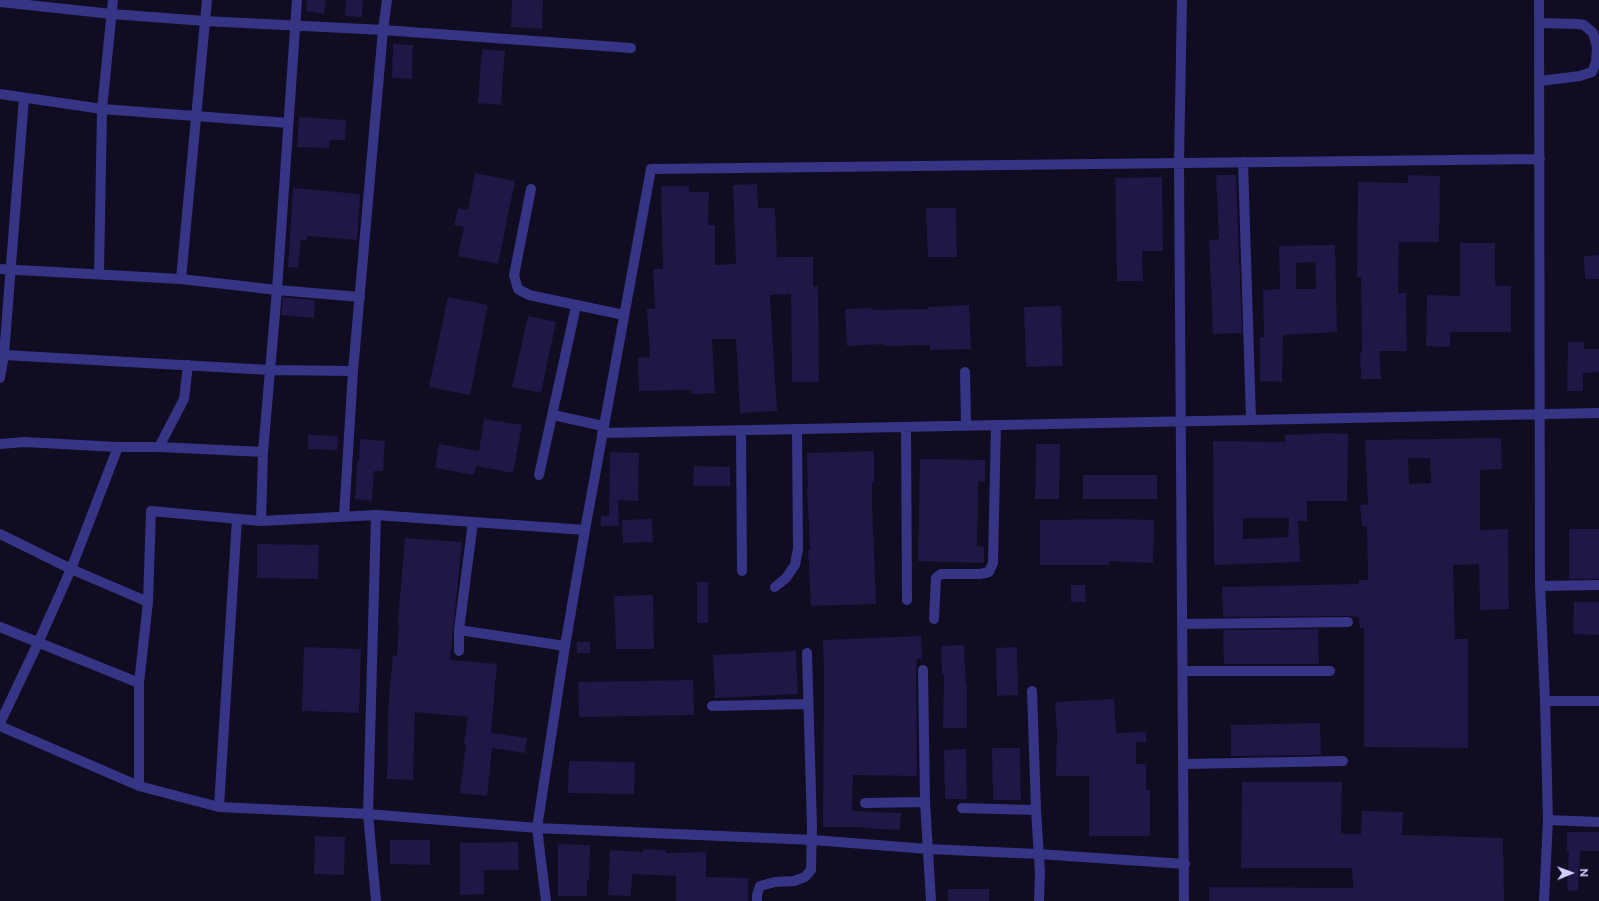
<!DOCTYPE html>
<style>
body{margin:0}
#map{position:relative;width:1599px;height:901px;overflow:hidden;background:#100c22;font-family:Raleway,sans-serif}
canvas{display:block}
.north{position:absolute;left:1551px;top:853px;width:40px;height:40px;-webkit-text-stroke:3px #100c22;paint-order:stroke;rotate:89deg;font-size:11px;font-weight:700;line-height:16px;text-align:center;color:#d2cdff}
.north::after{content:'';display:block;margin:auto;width:14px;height:18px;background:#d2cdff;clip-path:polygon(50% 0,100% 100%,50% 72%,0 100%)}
</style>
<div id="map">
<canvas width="1599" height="901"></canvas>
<div class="north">N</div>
</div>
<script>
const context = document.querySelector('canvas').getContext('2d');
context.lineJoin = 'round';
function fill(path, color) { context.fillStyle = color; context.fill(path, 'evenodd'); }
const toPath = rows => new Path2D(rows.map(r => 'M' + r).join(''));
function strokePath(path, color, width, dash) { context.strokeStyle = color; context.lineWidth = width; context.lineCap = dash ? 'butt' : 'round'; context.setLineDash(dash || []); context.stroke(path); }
fill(toPath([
 [307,0,326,0,324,14,306,11],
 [346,0,363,0,362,17,345,16],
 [512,0,543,0,542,29,511,27],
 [393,44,413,45,412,79,392,78],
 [482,49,505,51,501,105,478,103],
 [299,117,346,120,345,140,330,140,329,148,297,147],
 [475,173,515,181,498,264,458,256,464,227,454,225,458,208,468,210],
 [1216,175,1236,175,1242,333,1213,334,1209,240,1219,239],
 [1408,175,1440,176,1439,242,1399,242,1398,293,1406,293,1407,351,1379,351,1381,379,1361,379,1360,353,1362,352,1361,277,1357,277,1358,182,1408,183],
 [1162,177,1163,251,1142,251,1143,281,1117,281,1115,178],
 [757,184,758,208,775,208,777,257,813,257,813,287,818,286,819,382,792,382,791,294,770,295,777,411,740,413,736,339,712,339,715,393,692,394,691,390,639,391,638,358,650,357,647,309,655,309,653,269,663,269,661,186,689,186,689,192,709,192,708,225,715,225,715,265,736,264,733,185],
 [293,188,360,194,357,240,308,236,307,240,301,240,298,268,288,267],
 [926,208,956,208,957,257,928,257],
 [1460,243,1495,243,1495,286,1511,286,1511,332,1450,332,1450,347,1426,346,1427,295,1460,296],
 [1335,245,1337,332,1283,335,1282,382,1260,381,1260,337,1264,337,1263,290,1280,289,1279,246],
 [1315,262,1316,289,1296,289,1296,263],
 [1599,255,1599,279,1585,279,1584,256],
 [283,297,315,300,314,318,281,315],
 [448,297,488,305,470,395,429,387],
 [969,305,971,349,930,350,930,345,884,346,884,344,847,346,845,309,873,308,873,310,928,309,928,307],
 [1061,306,1063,366,1026,367,1024,307],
 [528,316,556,322,541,393,512,387],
 [1568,342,1584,342,1584,349,1599,349,1599,372,1583,373,1583,391,1567,391],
 [484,419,522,425,513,473,476,466,474,475,435,468,439,444,479,451],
 [1325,433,1348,434,1347,501,1307,501,1307,521,1298,521,1300,562,1214,565,1213,441,1285,442,1285,435],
 [1243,518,1289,518,1288,537,1243,539],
 [308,435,338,436,337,450,308,449],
 [1501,438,1502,469,1480,470,1480,530,1508,529,1509,609,1480,610,1479,564,1453,565,1455,639,1468,639,1468,748,1364,747,1364,628,1360,628,1359,617,1348,616,1223,617,1222,587,1359,584,1359,580,1368,580,1367,526,1362,527,1360,505,1368,504,1365,440],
 [1408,458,1430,458,1431,483,1409,484],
 [360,439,385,441,383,471,374,471,372,501,355,499,357,461,359,461],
 [1036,444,1060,444,1059,499,1035,499],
 [874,451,874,483,872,483,872,503,876,604,811,606,808,550,810,550,807,487,808,487,807,453],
 [610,452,639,453,638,501,618,500,619,526,601,526,601,516,609,516],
 [920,459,985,460,985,482,978,481,977,546,984,547,984,563,918,561],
 [694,466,730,467,730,486,693,486],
 [1083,475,1157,475,1157,499,1083,499],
 [652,519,653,542,623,543,622,520],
 [1116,519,1154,520,1153,563,1109,561,1109,565,1040,565,1040,520],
 [1569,529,1599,529,1599,579,1569,579],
 [405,538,462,542,450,660,497,664,491,733,527,738,525,753,492,748,487,796,460,793,466,745,464,744,468,717,415,712,413,780,387,779,388,710,393,655,397,656,399,620,398,620],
 [257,544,319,545,318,579,257,578],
 [697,582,708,582,708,623,697,623],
 [1071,585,1085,585,1086,602,1071,602],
 [653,595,654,649,616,649,614,596],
 [1574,602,1599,602,1599,635,1573,634],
 [1318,629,1319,664,1224,664,1223,630],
 [921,636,922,659,917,659,916,670,917,776,853,775,852,811,901,813,900,830,863,828,863,827,823,827,824,670,823,640],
 [577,642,590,642,590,653,577,653],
 [964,645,966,683,967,683,967,728,943,728,944,675,942,675,941,646],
 [304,647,361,649,359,713,302,711],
 [1017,647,1018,695,997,696,996,648],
 [796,651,798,694,715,698,713,655],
 [693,680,694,715,579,717,578,682],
 [1114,699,1116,733,1146,732,1146,742,1136,742,1136,764,1146,764,1146,790,1150,790,1150,836,1089,836,1089,776,1056,776,1057,733,1055,702],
 [1320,723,1321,755,1231,756,1231,725],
 [992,748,1020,748,1021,800,993,800],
 [966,749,967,799,945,799,944,750],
 [569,761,635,762,634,794,568,793],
 [1242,782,1342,782,1341,834,1361,834,1362,811,1403,812,1402,835,1503,838,1504,901,1209,901,1209,887,1353,888,1352,868,1241,868],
 [1567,832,1599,832,1599,851,1580,851,1578,891,1567,890,1569,851,1567,851],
 [315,836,345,837,344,875,314,874],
 [390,840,430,840,430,865,390,864],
 [518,842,519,870,484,870,484,894,460,895,460,843],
 [558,844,590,845,589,880,587,880,587,896,558,896],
 [643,849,666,850,666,853,706,852,706,877,748,878,748,901,676,901,676,876,632,874,631,896,608,895,610,850,643,852],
 [948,889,989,889,989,901,948,901]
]), '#1f1745');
strokePath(toPath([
 [1182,0,1179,163,1184,901],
 [1539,0,1540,586,1545,701,1548,820,1544,901],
 [0,2,112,14,205,21,383,30,631,48],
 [1539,23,1578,24,1584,25,1593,33,1597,47,1596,62,1592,72,1580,76,1540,81],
 [0,94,102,109,288,123],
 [1243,162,1251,420],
 [531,189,514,275,518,289,529,295,624,315],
 [0,269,181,279,277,290,360,297],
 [99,274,102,109,113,0],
 [181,279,207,0],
 [4,355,270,370,353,371],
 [965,372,966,425],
 [0,378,4,355,24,98],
 [553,415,603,426],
 [906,427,907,600],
 [741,430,742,571],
 [602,433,1599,413],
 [0,444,24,442,118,447,159,447,263,452],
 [159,447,184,399,188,365],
 [539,475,576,306],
 [344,516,353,371,383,30,387,0],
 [261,521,263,452,277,290,297,0],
 [0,534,71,569,148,602],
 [1540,586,1599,585],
 [775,587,786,578,795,565,798,549,797,429],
 [934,619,936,578,941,574,980,574,989,572,993,563,996,425],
 [1183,624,1348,622],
 [0,627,139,683],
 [459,630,565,646],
 [459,651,459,630,473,522],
 [923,670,925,802,931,901],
 [1183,671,1330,671],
 [1032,691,1036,810,1040,873,1039,901],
 [1545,701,1599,701],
 [712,706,808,704],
 [0,723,38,643,71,569,118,447],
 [0,726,139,786,219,807,368,814,537,828,813,840,928,849,1038,854,1185,864],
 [1184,764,1343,761],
 [139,786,139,683,148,602,151,511,261,521,376,515,585,530],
 [865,803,925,802],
 [219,807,237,519],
 [962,808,1036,810],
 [1548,820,1599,822],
 [376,901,368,814,376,515],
 [546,901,537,828,565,646,585,530,651,169,1540,159],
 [757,901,757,895,760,886,775,882,794,881,805,877,811,870,812,827,807,653]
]), '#363484', 10);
</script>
